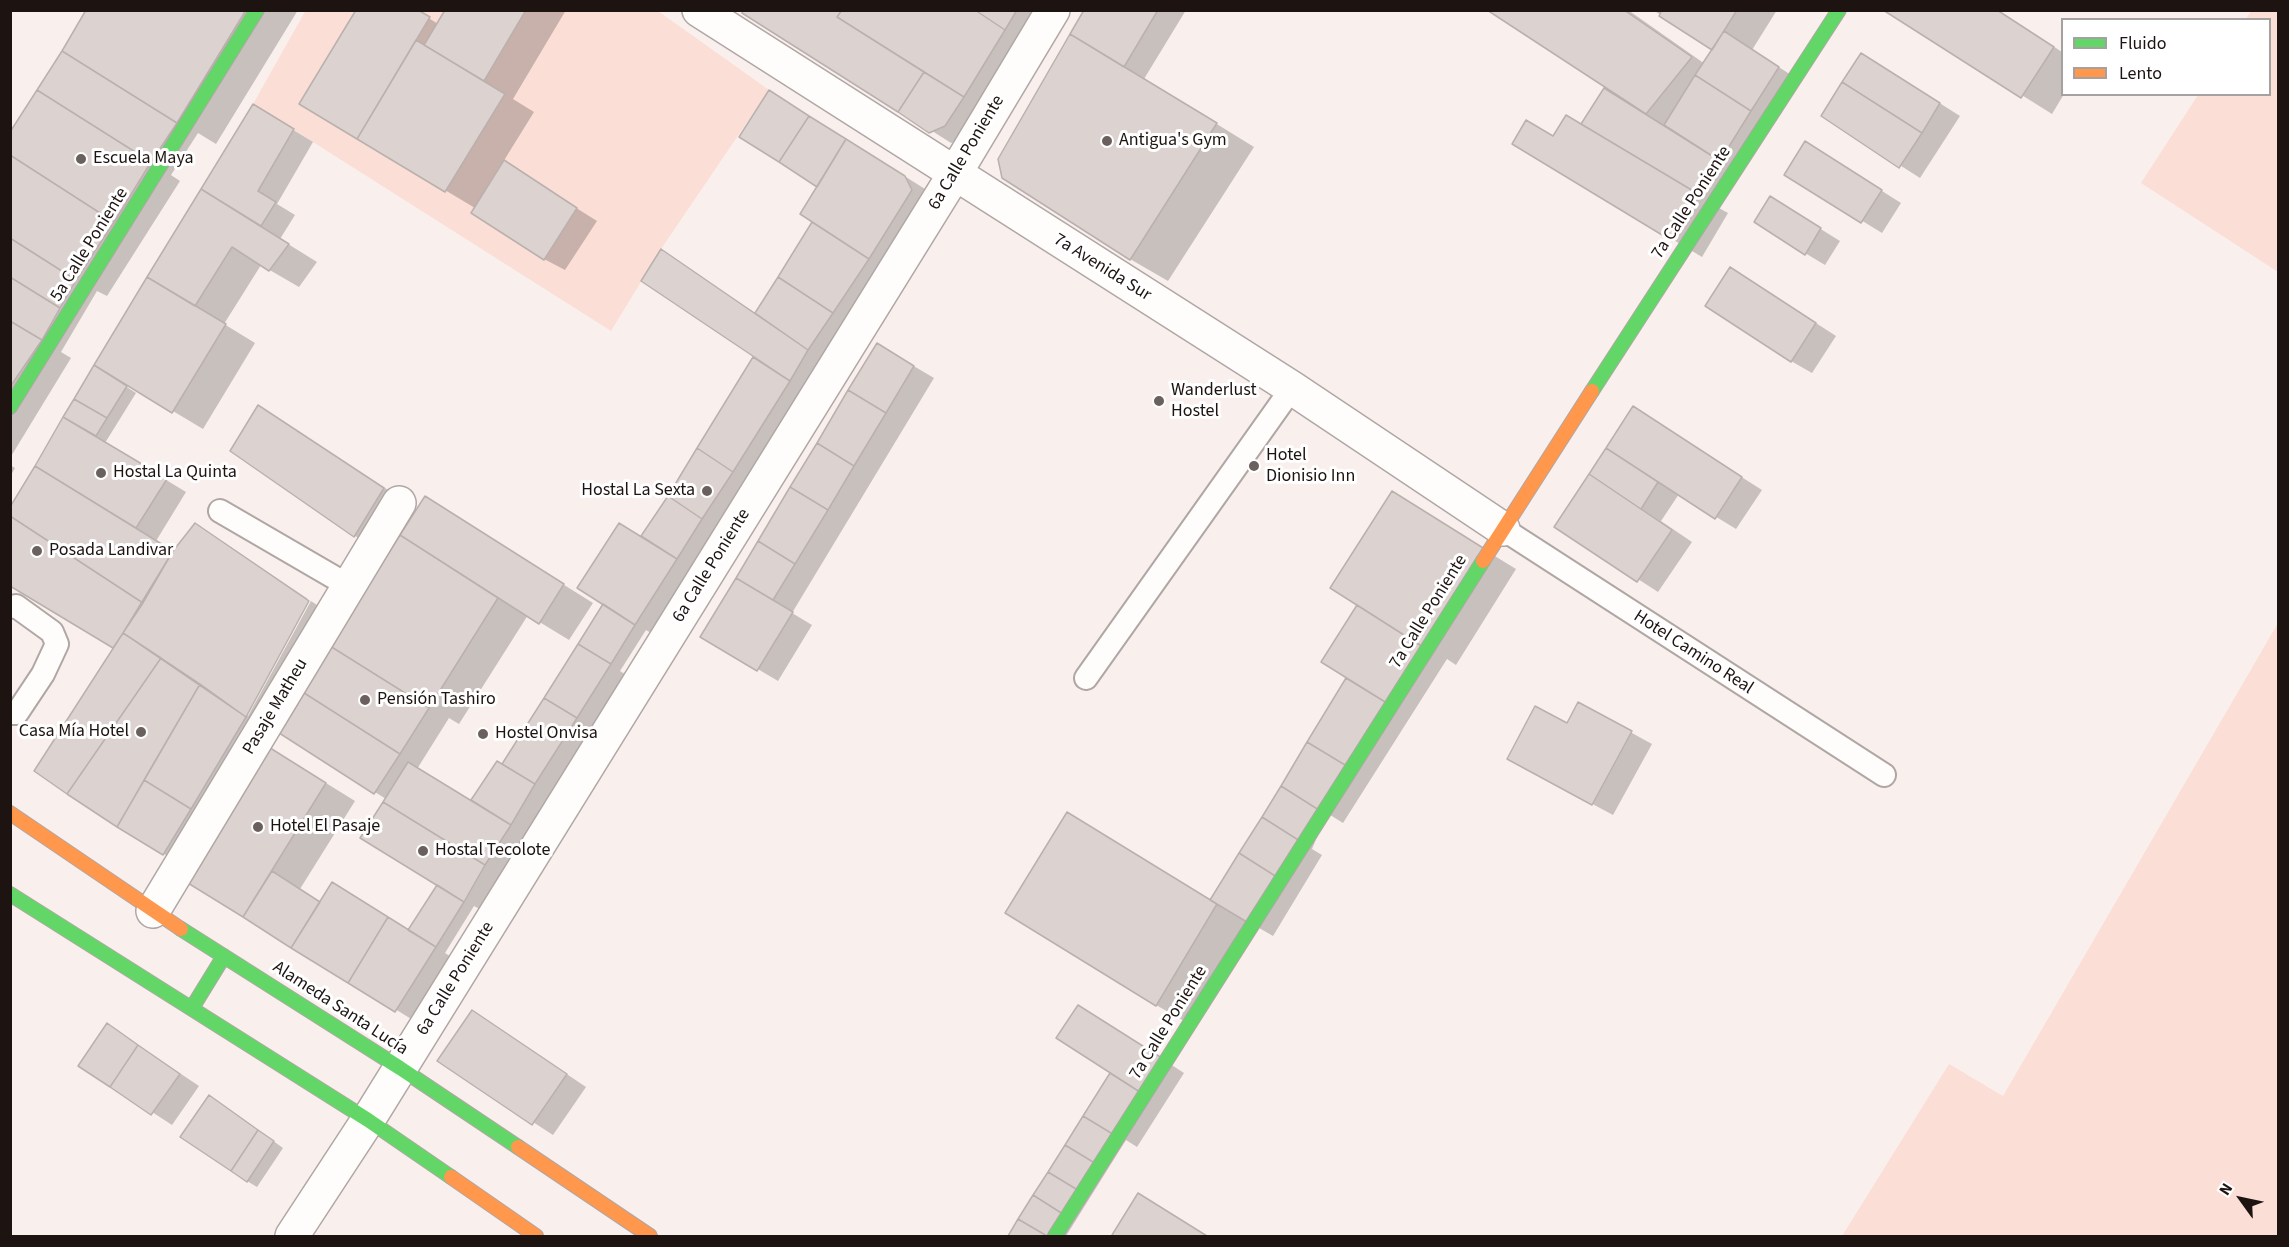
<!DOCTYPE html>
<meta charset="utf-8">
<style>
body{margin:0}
#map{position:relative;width:2289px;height:1247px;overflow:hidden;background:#f9f0ed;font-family:"Source Sans 3",sans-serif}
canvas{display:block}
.frame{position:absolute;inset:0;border:12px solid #1d1411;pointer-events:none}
.legend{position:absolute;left:2061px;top:18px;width:210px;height:78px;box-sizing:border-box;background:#fff;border:2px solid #a5a1a0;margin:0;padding:8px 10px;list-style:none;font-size:18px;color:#1d1411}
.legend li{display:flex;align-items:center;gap:12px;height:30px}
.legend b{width:30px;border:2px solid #a5a1a0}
.north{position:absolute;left:2211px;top:1169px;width:60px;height:60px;-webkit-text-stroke:4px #fff;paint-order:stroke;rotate:303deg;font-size:16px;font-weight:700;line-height:24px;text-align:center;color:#1d1411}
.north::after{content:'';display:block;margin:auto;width:21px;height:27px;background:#1d1411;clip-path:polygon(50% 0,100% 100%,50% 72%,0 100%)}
</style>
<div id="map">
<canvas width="2289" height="1247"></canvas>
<div class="frame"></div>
<ul class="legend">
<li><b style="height:8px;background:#63d668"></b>Fluido</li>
<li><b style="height:8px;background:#ff974d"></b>Lento</li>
</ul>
<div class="north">N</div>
</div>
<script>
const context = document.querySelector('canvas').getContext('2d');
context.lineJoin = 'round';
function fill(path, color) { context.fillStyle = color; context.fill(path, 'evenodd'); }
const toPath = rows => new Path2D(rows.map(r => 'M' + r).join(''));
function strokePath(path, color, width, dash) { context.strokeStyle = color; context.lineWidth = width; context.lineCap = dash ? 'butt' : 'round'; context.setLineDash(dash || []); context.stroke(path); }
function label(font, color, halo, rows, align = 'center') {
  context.font = font + ' "Source Sans 3",sans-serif'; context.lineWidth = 6; context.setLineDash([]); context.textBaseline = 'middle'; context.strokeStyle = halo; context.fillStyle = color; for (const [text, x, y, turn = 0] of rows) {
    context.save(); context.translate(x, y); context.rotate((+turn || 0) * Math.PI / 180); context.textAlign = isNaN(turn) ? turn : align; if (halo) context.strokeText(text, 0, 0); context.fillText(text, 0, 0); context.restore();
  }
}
fill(toPath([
 [306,10,658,11,769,90,661,249,611,331,253,104],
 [2251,11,2278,11,2278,272,2141,183,2198,95,2270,94,2270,20,2246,19],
 [2278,623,2278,1236,1842,1236,1949,1064,2003,1096]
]), '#fbded6');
fill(toPath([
 [88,10,298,10,216,144,198,133,171,175,180,181,107,296,97,291,61,352,71,358,10,458,10,134],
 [416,10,438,24,446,10,566,10,513,99,534,112,503,162,597,221,565,270,544,259,475,208,301,104],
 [743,10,1069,10,965,137,951,143],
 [1085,10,1186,10,1144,79,1254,147,1168,281,1130,259],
 [1489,10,1628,10,1705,64,1714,49,1653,10,1777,10,1752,50,1799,80,1719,208,1728,213,1702,257,1672,239,1554,137,1582,126,1623,97],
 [1886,10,1998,10,2062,52,2064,94,2052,114],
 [1881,66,1960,116,1920,178,1823,116],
 [790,104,925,189,931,203,656,636,646,630,620,671,630,677,485,912,474,906,445,953,456,960,416,1022,186,879,297,765,355,801,300,889,321,903,409,931,439,884,386,799,277,730,184,865,164,854,116,648,10,584,10,509,254,106,313,142,277,204,295,215,280,239,317,262,299,287,261,265,224,324,255,343,203,429,121,380,119,382,136,393,105,443,186,492,156,541,174,552,195,525,225,543,308,599,245,714,248,716,311,601,338,619,294,705,425,498,593,603,569,640,528,615,459,724,449,718,417,769,471,802,497,763,503,766,605,604,642,538,756,357,662,251,757,314,814,222,819,187],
 [1825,155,1901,203,1882,233,1786,174],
 [1790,210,1840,241,1825,265,1805,253],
 [1751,281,1836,336,1812,373,1791,361],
 [878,345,934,378,792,613,812,625,778,681,702,636],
 [259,407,413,506,384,553,355,536,232,451],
 [1633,408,1762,490,1736,529,1679,494,1661,521,1692,542,1658,592,1556,526],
 [10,465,15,468,10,477],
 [1392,493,1516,569,1456,665,1447,659,1343,823,1327,813,1312,849,1322,855,1273,936,1247,921,1186,1022,1156,1005,1211,901,1348,677,1359,604],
 [1579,704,1652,744,1613,815,1529,770,1568,725],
 [1099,1018,1184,1073,1137,1147,1126,1140,1066,1236,1010,1236,1112,1072],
 [492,1024,586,1087,553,1135,439,1061],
 [108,1025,199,1086,172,1125,80,1065],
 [209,1097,229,1109,283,1148,257,1187,247,1181],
 [1138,1195,1158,1207,1206,1236,1113,1236]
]), '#0003');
const building = toPath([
 [86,10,246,10,177,123,62,51,86,10],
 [356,10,418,10,430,17,357,139,299,104,356,10],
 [445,10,526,10,484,81,424,45,445,10],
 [743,10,842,10,837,17,924,72,898,112,742,13,743,10],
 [842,10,975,10,1005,30,964,97,837,17,842,10],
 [975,10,1017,10,1005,30,975,10],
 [1084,10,1158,10,1124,67,1070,34,1084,10],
 [1487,10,1624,10,1692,57,1646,114,1487,10],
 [1662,10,1737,10,1712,50,1659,16,1662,10],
 [1883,10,1997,10,2054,47,2021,98,1883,10],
 [1724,31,1779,67,1751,111,1695,75,1724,31],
 [1070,34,1217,123,1130,260,1002,178,998,159,1070,34],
 [416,40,505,94,445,192,357,139,416,40],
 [62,51,177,123,151,162,37,90,62,51],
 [1861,53,1940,103,1922,133,1842,82,1861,53],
 [924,72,964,97,945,126,929,133,898,112,924,72],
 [1695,75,1751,111,1720,161,1664,125,1695,75],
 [1842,82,1922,133,1899,168,1821,116,1842,82],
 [1604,88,1720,161,1700,195,1581,124,1604,88],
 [37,90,151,162,114,222,10,155,10,132,37,90],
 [769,90,809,116,779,162,739,137,769,90],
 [253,104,294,129,258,191,276,202,261,226,201,189,253,104],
 [1566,115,1700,195,1672,241,1512,144,1526,120,1553,136,1566,115],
 [809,116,846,139,817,187,779,162,809,116],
 [846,139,905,176,912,190,869,259,800,214,846,139],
 [1805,141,1882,190,1861,223,1784,175,1805,141],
 [10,155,114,222,76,280,10,238,10,155],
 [504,160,577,208,544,260,471,213,504,160],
 [201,189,289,244,269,271,232,247,195,306,147,277,201,189],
 [1770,196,1821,228,1805,255,1754,222,1770,196],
 [812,222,869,259,833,313,778,277,812,222],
 [10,238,76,280,60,308,10,277,10,238],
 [661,249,808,350,790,381,641,281,661,249],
 [1730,267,1816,323,1791,362,1705,306,1730,267],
 [10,277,60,308,42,340,10,321,10,277],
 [147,277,226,324,172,413,94,365,147,277],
 [778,277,833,313,808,350,755,313,778,277],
 [10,321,42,340,10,387,10,321],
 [877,343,914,366,886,413,848,390,877,343],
 [753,357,790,381,733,472,697,448,753,357],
 [94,365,127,386,107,418,74,399,94,365],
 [848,390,886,413,854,466,817,443,848,390],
 [74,399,107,418,96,436,63,417,74,399],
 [258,405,384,488,354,537,230,451,258,405],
 [1633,406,1742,477,1715,519,1606,448,1633,406],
 [63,417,167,479,136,528,35,466,63,417],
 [817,443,854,466,828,510,790,487,817,443],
 [697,448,733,472,702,519,668,496,697,448],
 [1606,448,1658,482,1641,509,1589,474,1606,448],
 [35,466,173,551,143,603,10,516,10,507,35,466],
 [1589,474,1672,530,1637,582,1554,527,1589,474],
 [790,487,828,510,795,564,758,541,790,487],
 [1392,491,1488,551,1426,649,1330,588,1392,491],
 [425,496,564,584,539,624,400,535,425,496],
 [668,496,702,519,677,559,641,536,668,496],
 [10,516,143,603,113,648,10,586,10,516],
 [195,523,309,601,246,717,123,633,173,551,195,523],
 [619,523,677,559,635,625,577,588,619,523],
 [400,535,498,598,429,708,330,646,400,535],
 [758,541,795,564,773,600,736,578,758,541],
 [736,578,793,612,757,671,700,637,736,578],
 [603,604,635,625,611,664,578,644,603,604],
 [1357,605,1426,649,1390,705,1321,662,1357,605],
 [123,633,161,658,67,794,34,771,123,633],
 [578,644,611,664,577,718,544,698,578,644],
 [330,646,429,708,400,754,301,691,330,646],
 [161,658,200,684,117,827,67,794,161,658],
 [1346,678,1390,705,1350,768,1307,742,1346,678],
 [200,684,246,717,191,809,144,780,200,684],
 [301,691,400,754,374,794,276,731,301,691],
 [544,698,577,718,535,784,502,764,544,698],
 [1578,702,1632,731,1592,805,1507,759,1535,706,1567,723,1578,702],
 [1307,742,1350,768,1322,812,1281,786,1307,742],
 [267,746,326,783,243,917,183,880,267,746],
 [497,761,535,784,511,825,471,800,497,761],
 [408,762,511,825,485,865,383,802,408,762],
 [144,780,191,809,163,855,117,827,144,780],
 [1281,786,1322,812,1303,843,1262,817,1281,786],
 [383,802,485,865,464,902,360,838,383,802],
 [1067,812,1217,904,1156,1006,1005,913,1067,812],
 [1262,817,1303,843,1280,879,1239,853,1262,817],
 [1239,853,1280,879,1252,925,1210,900,1239,853],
 [272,871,320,902,291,948,243,917,272,871],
 [332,882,388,917,348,983,291,948,332,882],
 [437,885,464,902,436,947,408,930,437,885],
 [388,917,436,947,395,1012,348,983,388,917],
 [1078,1005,1165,1060,1143,1094,1056,1038,1078,1005],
 [472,1010,567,1074,532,1125,437,1061,472,1010],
 [107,1023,138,1045,110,1087,78,1066,107,1023],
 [138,1045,180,1074,151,1115,110,1087,138,1045],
 [1110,1073,1143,1094,1116,1136,1083,1116,1110,1073],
 [209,1095,258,1130,231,1171,180,1137,209,1095],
 [1083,1116,1116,1136,1098,1165,1065,1145,1083,1116],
 [258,1130,274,1141,247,1182,231,1171,258,1130],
 [1065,1145,1098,1165,1081,1192,1048,1172,1065,1145],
 [1048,1172,1081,1192,1066,1216,1033,1195,1048,1172],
 [1138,1193,1207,1236,1115,1236,1112,1235,1138,1193],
 [1033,1195,1066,1216,1047,1236,1018,1219,1033,1195],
 [1018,1219,1047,1236,1008,1236,1018,1219]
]);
fill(building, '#dcd3d0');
strokePath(building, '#bab0ae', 1.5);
const lane = toPath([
 [220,511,349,586],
 [1503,529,1884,775],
 [10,607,16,606,52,632,57,644,43,674,17,713,10,713],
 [1086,678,1292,388]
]);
const street = toPath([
 [699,10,1292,388,1503,529],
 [153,911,399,503],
 [292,1236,368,1120,954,175,1053,10]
]);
const fast = toPath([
 [1592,391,1839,10],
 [10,407,257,10],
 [10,894,368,1120,451,1177],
 [181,929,400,1068,518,1147],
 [192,1008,224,956],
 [1055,1236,1483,561]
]);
const slow = toPath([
 [1483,561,1592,391],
 [10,813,181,929],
 [518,1147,650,1236],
 [451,1177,536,1236]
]);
strokePath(lane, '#b0a7a5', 26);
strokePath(street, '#b0a7a5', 36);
strokePath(fast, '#b0a7a5', 16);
strokePath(slow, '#b0a7a5', 16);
strokePath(lane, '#fefdfc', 22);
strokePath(street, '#fefdfc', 33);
strokePath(fast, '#63d668', 14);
strokePath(slow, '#ff974d', 14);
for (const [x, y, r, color] of [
 [1107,141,6,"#6a615e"],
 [81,159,6,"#6a615e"],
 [1159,401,6,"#6a615e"],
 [1254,466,6,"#6a615e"],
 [101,473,6,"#6a615e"],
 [707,491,6,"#6a615e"],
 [37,551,6,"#6a615e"],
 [365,700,6,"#6a615e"],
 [141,732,6,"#6a615e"],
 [483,734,6,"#6a615e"],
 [258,827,6,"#6a615e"],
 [423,851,6,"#6a615e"]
]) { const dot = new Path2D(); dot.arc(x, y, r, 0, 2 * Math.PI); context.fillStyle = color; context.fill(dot); strokePath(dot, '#fff', 2); }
label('18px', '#1d1411', '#fff', [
 ["Antigua's Gym",1119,141],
 ["Escuela Maya",93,159],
 ["Wanderlust",1171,391],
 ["Hostel",1171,412],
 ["Hotel",1266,456],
 ["Dionisio Inn",1266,477],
 ["Hostal La Quinta",113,473],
 ["Hostal La Sexta",695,491,"right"],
 ["Posada Landivar",49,551],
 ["Pensión Tashiro",377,700],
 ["Casa Mía Hotel",129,732,"right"],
 ["Hostel Onvisa",495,734],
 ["Hotel El Pasaje",270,827],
 ["Hostal Tecolote",435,851]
], 'left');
label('18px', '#1d1411', '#fff', [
 ["6a Calle Poniente",967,153,-59],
 ["7a Calle Poniente",1692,203,-57],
 ["5a Calle Poniente",90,245,-58],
 ["7a Avenida Sur",1102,268,32],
 ["6a Calle Poniente",712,566,-58],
 ["7a Calle Poniente",1429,612,-58],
 ["Hotel Camino Real",1693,653,33],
 ["Pasaje Matheu",276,707,-59],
 ["6a Calle Poniente",456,979,-58],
 ["Alameda Santa Lucía",340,1009,33],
 ["7a Calle Poniente",1169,1023,-58]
]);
</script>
